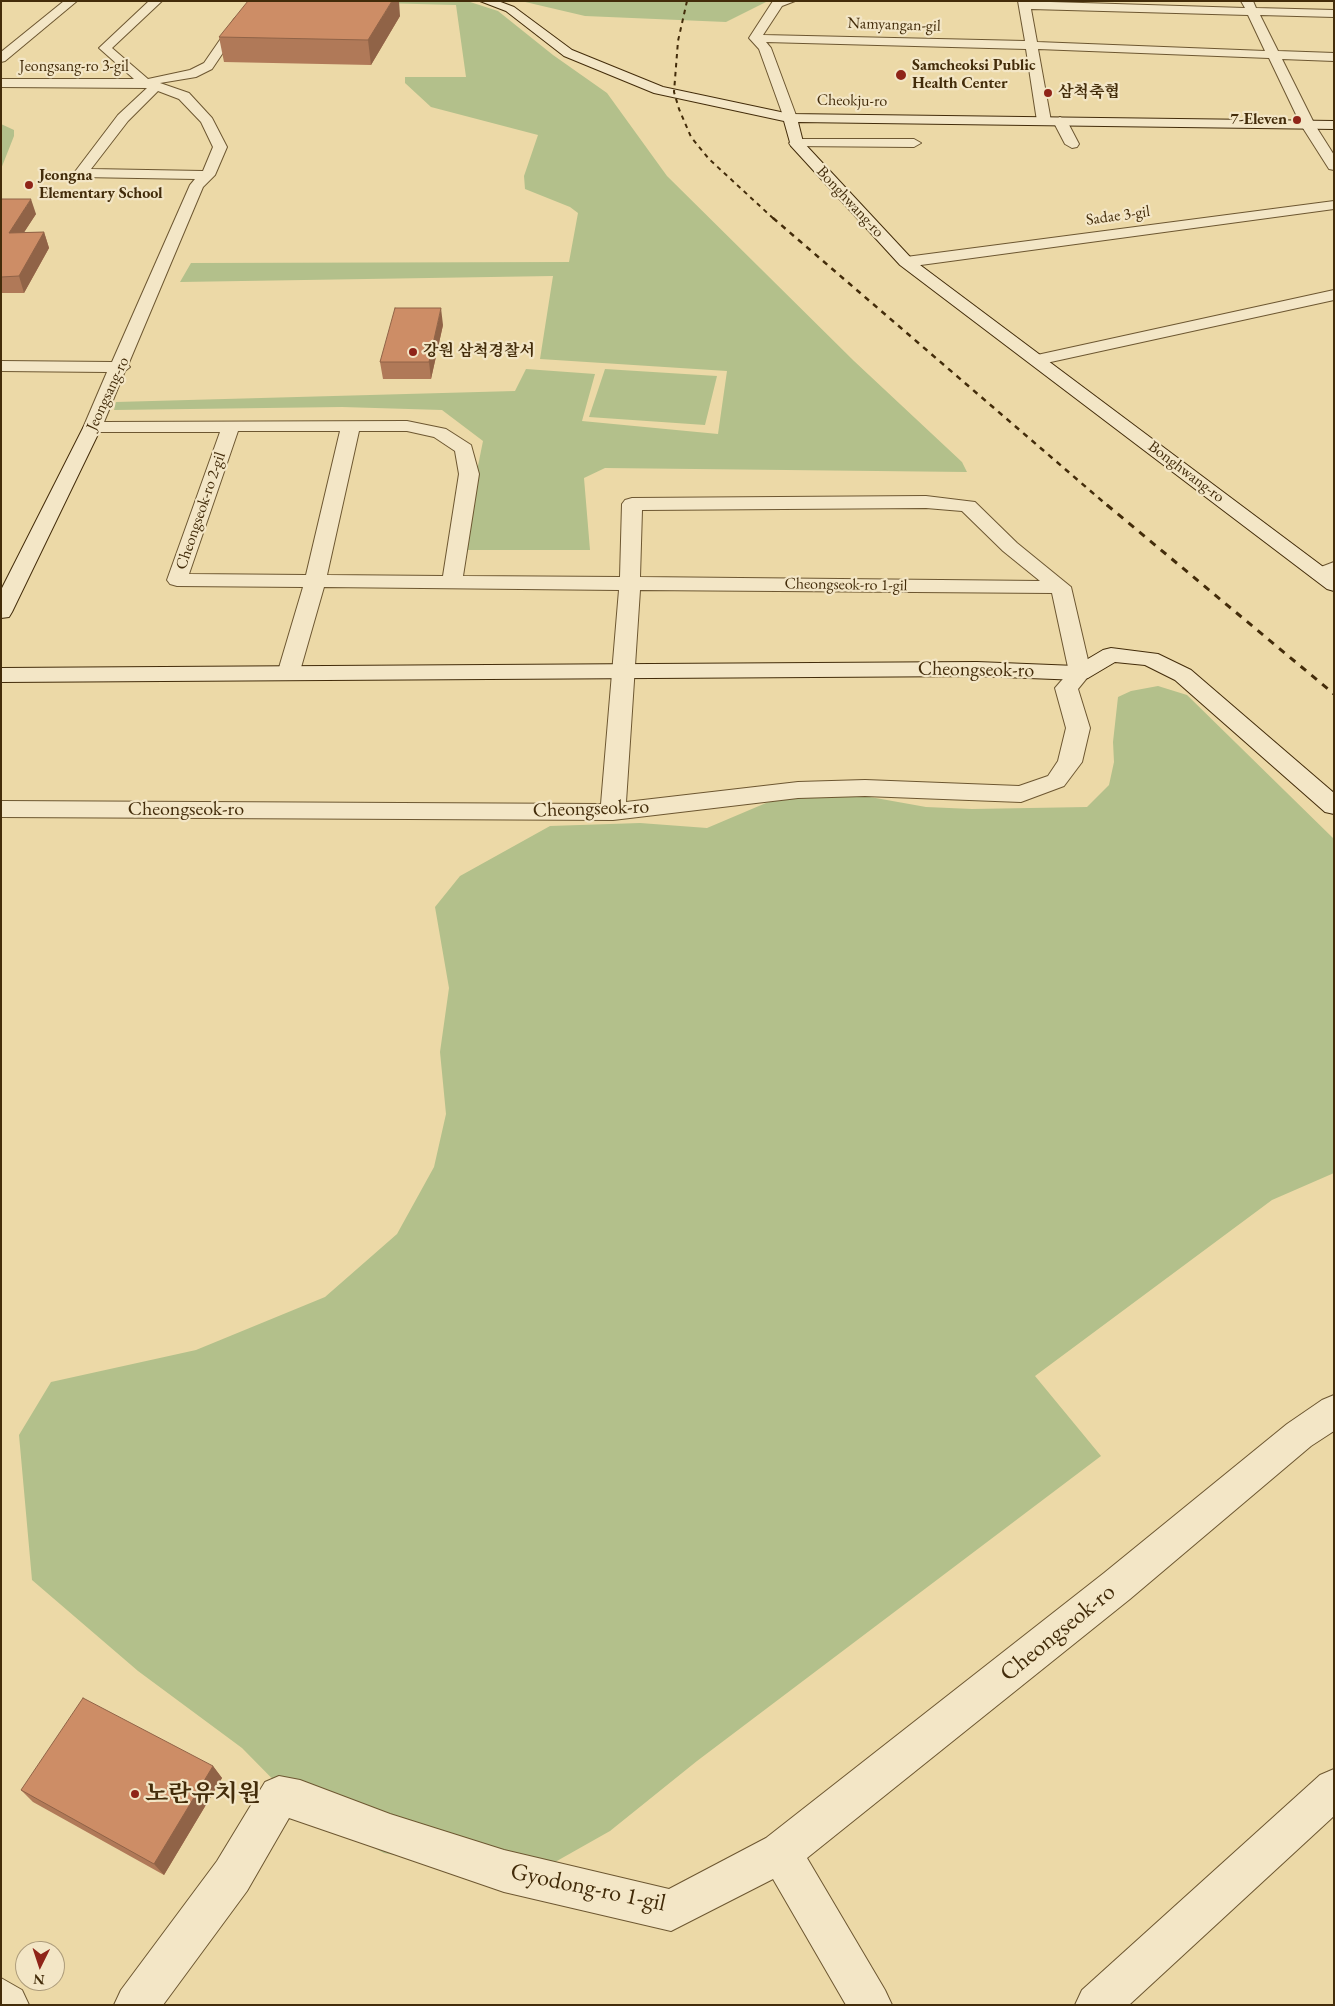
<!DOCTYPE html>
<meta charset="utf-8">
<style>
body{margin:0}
#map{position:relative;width:1335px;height:2006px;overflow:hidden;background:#ecd9a7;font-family:"EB Garamond",serif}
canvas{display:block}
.frame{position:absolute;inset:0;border:2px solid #432c0a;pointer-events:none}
.north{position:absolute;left:15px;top:1941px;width:50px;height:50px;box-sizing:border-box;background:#f3e6c6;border:1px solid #ad9c7b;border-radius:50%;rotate:184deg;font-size:14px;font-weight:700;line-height:20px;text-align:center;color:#432c0a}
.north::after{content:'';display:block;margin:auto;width:18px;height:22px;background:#8f2418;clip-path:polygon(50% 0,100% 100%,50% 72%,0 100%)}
</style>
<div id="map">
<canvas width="1335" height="2006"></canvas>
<div class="frame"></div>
<div class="north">N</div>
</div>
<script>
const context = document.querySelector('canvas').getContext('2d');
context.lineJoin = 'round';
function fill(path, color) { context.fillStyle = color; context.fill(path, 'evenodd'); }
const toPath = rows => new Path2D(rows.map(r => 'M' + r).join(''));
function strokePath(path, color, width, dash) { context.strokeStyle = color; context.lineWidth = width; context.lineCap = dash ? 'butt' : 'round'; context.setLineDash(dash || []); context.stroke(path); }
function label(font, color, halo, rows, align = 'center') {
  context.font = font + ' "EB Garamond","Noto Serif KR",serif'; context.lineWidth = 4.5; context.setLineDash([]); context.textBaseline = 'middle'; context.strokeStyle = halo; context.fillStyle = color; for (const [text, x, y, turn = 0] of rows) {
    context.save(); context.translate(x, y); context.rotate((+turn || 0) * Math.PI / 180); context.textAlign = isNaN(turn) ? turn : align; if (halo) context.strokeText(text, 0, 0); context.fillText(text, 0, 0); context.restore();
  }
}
fill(toPath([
 [301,1,467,1,498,11,553,55,607,93,667,176,854,361,962,462,967,472,605,468,584,478,590,550,461,550,483,441,442,410,342,407,114,410,116,402,515,391,526,369,595,374,582,421,718,434,727,371,540,359,553,276,180,282,191,263,569,262,578,213,570,207,525,189,524,176,538,135,431,107,405,83,405,77,466,77,456,5],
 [521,1,768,1,726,22,585,16],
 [1,124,14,130,14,136,1,169],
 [605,369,717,376,705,425,589,417],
 [1158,686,1187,695,1334,839,1334,1173,1272,1200,1035,1376,1101,1456,697,1761,610,1831,548,1866,490,1873,384,1853,306,1813,242,1748,138,1671,32,1580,19,1435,51,1382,196,1350,325,1297,397,1234,434,1167,446,1114,440,1052,449,988,435,907,460,876,550,826,640,823,707,828,766,803,791,795,842,792,926,807,972,809,1087,807,1109,785,1114,762,1113,742,1118,697,1131,691]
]), '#b3c08b');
const street = toPath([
 [64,1,77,1,5,61,1,62,1,52,64,1],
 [149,1,162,1,112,48,148,79,190,70,204,63,235,18,243,18,245,20,212,69,196,77,160,83,189,93,212,118,227,147,215,175,203,187,128,365,130,367,125,371,104,422,407,421,446,429,471,445,479,474,463,576,620,577,622,504,625,500,632,498,926,496,975,502,1017,543,1071,587,1091,673,1078,689,1090,728,1082,762,1064,786,1021,802,865,796,798,798,613,820,1,817,1,801,601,804,619,590,324,587,300,671,297,676,289,678,281,676,278,671,303,587,177,586,170,584,167,580,220,432,86,432,83,428,107,372,1,371,1,361,112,362,190,185,195,179,81,177,74,173,118,115,147,88,1,87,1,79,134,79,99,48,149,1],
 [158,91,179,99,201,122,213,147,203,171,91,169,128,121,158,91],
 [238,431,340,431,306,575,189,574,238,431],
 [359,431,407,431,434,437,455,451,459,474,443,576,327,575,359,431],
 [926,508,962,511,1003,551,1040,581,640,577,642,510,926,508],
 [640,590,1052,593,1069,672,1055,688,1066,728,1058,761,1048,776,1019,786,865,780,798,782,626,802,640,590],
 [773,1,795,1,782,6,763,35,1025,41,1018,1,1245,8,1241,1,1253,1,1256,8,1334,10,1334,17,1260,15,1278,51,1334,53,1334,61,1282,59,1315,125,1334,155,1334,170,1329,169,1301,125,1269,58,1038,49,1051,121,1044,125,1037,121,1026,49,766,42,771,48,797,118,790,122,785,121,759,49,749,38,773,1],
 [1031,9,1248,15,1265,51,1037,42,1031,9],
 [1060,117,1067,121,1079,144,1077,147,1072,148,1065,144,1053,121,1060,117],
 [796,139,914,139,921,143,914,147,791,146,789,143,796,139],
 [1334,201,1334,209,906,267,898,262,906,257,1334,201],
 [1334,290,1334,300,1037,365,1031,364,1028,360,1031,356,1037,355,1334,290],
 [1334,562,1334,576,1320,580,1313,578,1310,574,1313,570,1334,562],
 [1334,1395,1334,1431,1311,1446,1130,1599,807,1858,885,1990,892,2005,846,2005,773,1879,671,1931,504,1892,289,1818,247,1891,163,2005,114,2005,121,1990,217,1861,265,1782,279,1776,300,1780,390,1814,504,1850,669,1889,766,1838,1104,1573,1287,1424,1322,1400,1334,1395],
 [1334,1769,1334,1816,1129,2005,1075,2005,1082,1990,1320,1775,1334,1769],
 [1,1978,22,1990,29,2005,1,2005,1,1978]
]);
const secondary = toPath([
 [480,1,498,1,514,7,572,50,663,87,790,114,1334,121,1334,129,798,122,803,142,912,259,1334,575,1334,591,1327,589,900,265,791,146,784,121,654,93,564,56,506,11,480,1],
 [92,423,98,424,101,428,12,612,9,617,1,618,1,590,83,428,86,424,92,423],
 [1111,648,1158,654,1191,670,1334,793,1334,814,1325,812,1175,680,1145,665,1115,662,1088,678,1080,680,977,676,1,682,1,668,977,662,1076,666,1103,650,1111,648]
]);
strokePath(street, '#6d5731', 2);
strokePath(secondary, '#432c0a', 2);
fill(street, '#f3e6c6');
fill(secondary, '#f3e6c6');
strokePath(toPath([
 [687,1,678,41,674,92,679,109,691,137,709,159,775,220]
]), '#432c0a', 2, [4.5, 4.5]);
strokePath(toPath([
 [773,218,1108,506]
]), '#432c0a', 2.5, [5.5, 5.5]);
strokePath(toPath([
 [1107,505,1334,694]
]), '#432c0a', 3, [7, 7]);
fill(toPath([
 [400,16,371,65,224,62,219,37],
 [1,199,36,214,24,232,44,232,49,248,24,293,1,293],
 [443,325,431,379,383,379,380,362],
 [213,1766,222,1778,164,1875,33,1802,21,1790]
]), '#b07958');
fill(toPath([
 [392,1,399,1,400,16,371,65,368,40],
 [31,199,36,214,14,248,9,233],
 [44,232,49,248,24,293,19,276],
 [441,308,443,325,431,379,429,362],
 [213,1766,222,1778,164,1875,154,1864]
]), '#906347');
const building = toPath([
 [248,1,392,1,368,40,219,37,248,1],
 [1,199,31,199,9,233,44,232,19,276,1,277,1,199],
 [395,308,441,308,429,362,380,362,395,308],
 [83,1698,213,1766,154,1864,21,1790,83,1698]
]);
fill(building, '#cd8d66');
strokePath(building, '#906347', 1);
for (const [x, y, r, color] of [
 [901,75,6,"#8f2418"],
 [1048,93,5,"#8f2418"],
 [1297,120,5,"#8f2418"],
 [29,185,5,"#8f2418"],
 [413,352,5,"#8f2418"],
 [135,1794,5,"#8f2418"]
]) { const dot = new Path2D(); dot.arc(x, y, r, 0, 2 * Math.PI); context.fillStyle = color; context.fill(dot); strokePath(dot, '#f3e6c6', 2); }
label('16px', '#432c0a', '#f3e6c6', [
 ["Namyangan-gil",894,25,2],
 ["Jeongsang-ro 3-gil",74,67],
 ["Cheokju-ro",852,101,1],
 ["Bonghwang-ro",850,202,47],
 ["Sadae 3-gil",1118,216,-8],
 ["Jeongsang-ro",108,394,-65],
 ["Bonghwang-ro",1186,472,37],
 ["Cheongseok-ro 2-gil",201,511,-71],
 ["Cheongseok-ro 1-gil",846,585,1]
]);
label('bold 16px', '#432c0a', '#f3e6c6', [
 ["Samcheoksi Public",912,66],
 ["Health Center",912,84],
 ["삼척축협",1058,93],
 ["7-Eleven",1287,120,"right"],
 ["Jeongna",39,176],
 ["Elementary School",39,194],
 ["강원 삼척경찰서",423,352]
], 'left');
label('20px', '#432c0a', '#f3e6c6', [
 ["Cheongseok-ro",976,670,1],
 ["Cheongseok-ro",591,809,-2],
 ["Cheongseok-ro",186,810]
]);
label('24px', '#432c0a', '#f3e6c6', [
 ["Cheongseok-ro",1058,1633,-39],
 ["Gyodong-ro 1-gil",588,1888,12]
]);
label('bold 24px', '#432c0a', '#f3e6c6', [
 ["노란유치원",145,1794]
], 'left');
</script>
